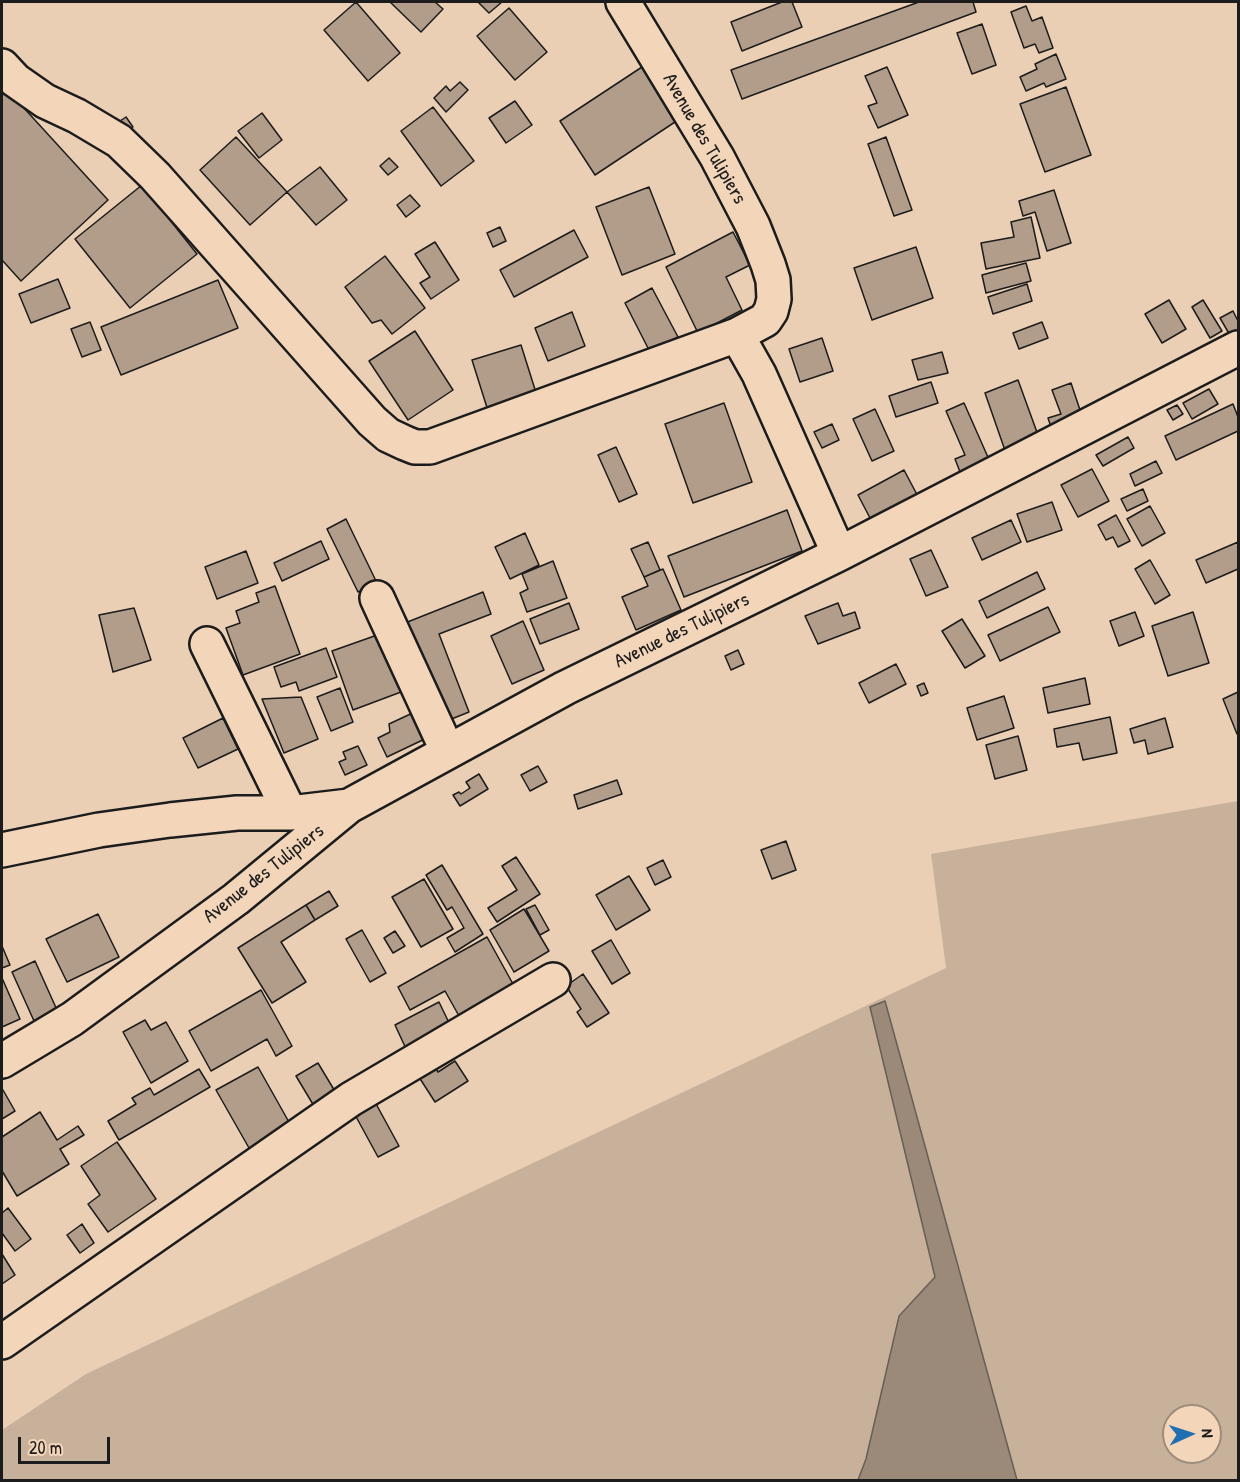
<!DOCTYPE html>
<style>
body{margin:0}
#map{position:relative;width:1240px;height:1482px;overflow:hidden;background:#eacfb4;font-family:"Patrick Hand",sans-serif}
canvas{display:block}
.frame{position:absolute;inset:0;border:3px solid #1c1c1c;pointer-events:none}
.north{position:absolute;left:1162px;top:1404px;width:60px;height:60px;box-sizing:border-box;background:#f3d6ba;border:2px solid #9d8c7b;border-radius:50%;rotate:87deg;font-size:16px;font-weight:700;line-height:24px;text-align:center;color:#1c1c1c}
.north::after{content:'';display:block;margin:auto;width:21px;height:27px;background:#1f6fb2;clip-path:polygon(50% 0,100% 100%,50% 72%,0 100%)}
.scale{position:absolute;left:18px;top:1437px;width:92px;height:27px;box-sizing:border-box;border:3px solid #1c1c1c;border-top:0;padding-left:8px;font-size:18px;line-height:21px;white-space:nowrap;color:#1c1c1c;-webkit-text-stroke:4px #f3d6ba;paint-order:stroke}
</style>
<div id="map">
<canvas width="1240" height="1482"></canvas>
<div class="frame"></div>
<div class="north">N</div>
<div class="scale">20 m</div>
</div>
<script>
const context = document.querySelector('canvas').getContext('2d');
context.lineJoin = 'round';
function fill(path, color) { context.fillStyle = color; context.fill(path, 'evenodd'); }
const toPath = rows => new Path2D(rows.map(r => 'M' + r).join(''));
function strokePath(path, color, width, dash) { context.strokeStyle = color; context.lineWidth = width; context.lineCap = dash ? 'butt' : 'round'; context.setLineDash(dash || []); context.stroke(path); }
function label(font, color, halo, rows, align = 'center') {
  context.font = font + ' "Patrick Hand",sans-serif'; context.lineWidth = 6; context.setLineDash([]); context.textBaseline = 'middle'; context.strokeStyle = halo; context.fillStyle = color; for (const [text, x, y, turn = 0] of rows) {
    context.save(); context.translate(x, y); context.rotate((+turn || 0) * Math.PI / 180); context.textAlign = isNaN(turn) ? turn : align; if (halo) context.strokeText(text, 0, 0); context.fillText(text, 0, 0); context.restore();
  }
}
fill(toPath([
 [1238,801,1238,1480,1017,1480,885,1002,870,1007,935,1277,898,1316,866,1459,858,1480,2,1480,2,1430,86,1374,946,968,931,854],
 [1174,1416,1210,1416,1210,1452,1174,1452]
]), '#c8b19b');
const water = toPath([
 [885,1001,1017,1480,858,1480,866,1459,899,1316,935,1277,870,1007,885,1001]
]);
fill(water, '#9b8a7a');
strokePath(water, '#685e54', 1.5);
const building = toPath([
 [356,2,400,53,368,81,324,30,356,2],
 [390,2,435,2,443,9,421,32,390,2],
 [478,2,502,2,489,13,478,2],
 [782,2,792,2,802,27,742,51,731,22,782,2],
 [919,2,973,2,976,12,742,99,731,70,919,2],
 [1026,6,1032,21,1042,17,1053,48,1039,53,1035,44,1024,48,1011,12,1026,6],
 [509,8,547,52,515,80,477,36,509,8],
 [982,24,996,65,972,74,957,33,982,24],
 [1056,54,1066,79,1046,87,1044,83,1026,91,1020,77,1037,69,1035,64,1056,54],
 [642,67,678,120,595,175,560,121,642,67],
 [887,67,908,115,878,128,868,106,877,103,865,76,887,67],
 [460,82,468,90,446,112,434,98,446,86,450,91,460,82],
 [2,84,108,200,21,281,2,260,2,84],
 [1066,87,1091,155,1045,172,1020,104,1066,87],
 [515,101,532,125,506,143,489,118,515,101],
 [433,107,474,161,441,186,401,131,433,107],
 [262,113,282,140,259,158,238,131,262,113],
 [126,117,133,127,124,133,117,123,126,117],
 [236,137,287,192,250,225,200,170,236,137],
 [886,137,912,210,894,216,868,144,886,137],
 [389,158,398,167,388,175,380,166,389,158],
 [320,167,347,200,316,225,287,192,320,167],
 [142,185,197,254,130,308,75,239,142,185],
 [649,187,675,254,622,275,596,207,649,187],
 [1054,190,1071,243,1047,251,1035,212,1023,216,1019,201,1054,190],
 [410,195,420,206,406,217,397,205,410,195],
 [1031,217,1040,258,986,269,981,243,1014,237,1011,222,1031,217],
 [500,227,506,241,493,247,487,233,500,227],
 [574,230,588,257,514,297,500,270,574,230],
 [733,232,750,265,726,277,742,310,698,333,666,267,733,232],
 [435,242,459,280,431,299,420,283,430,277,415,254,435,242],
 [916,247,933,298,872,320,854,268,916,247],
 [385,256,425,308,392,334,381,320,372,323,345,287,385,256],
 [1026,263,1031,281,986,293,982,275,1026,263],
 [58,279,70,308,31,323,19,294,58,279],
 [218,280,238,328,121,375,101,327,218,280],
 [1027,284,1032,301,993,314,988,297,1027,284],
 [652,288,678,337,650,352,625,303,652,288],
 [1169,300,1186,329,1162,343,1145,314,1169,300],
 [1203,300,1222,331,1210,338,1192,307,1203,300],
 [1233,311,1238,321,1238,333,1231,337,1220,318,1233,311],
 [572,312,585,346,548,361,535,328,572,312],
 [90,322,101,350,82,357,71,329,90,322],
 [1042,322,1048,338,1019,349,1013,333,1042,322],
 [415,331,453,390,408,420,369,361,415,331],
 [822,338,833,371,800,382,789,349,822,338],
 [521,345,538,399,489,414,472,360,521,345],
 [942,352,948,373,918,380,912,360,942,352],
 [1018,380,1042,446,1008,459,985,393,1018,380],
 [931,382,938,403,896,417,889,396,931,382],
 [1071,383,1084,422,1053,433,1048,418,1061,414,1052,390,1071,383],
 [1209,389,1218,404,1192,419,1183,403,1209,389],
 [724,403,752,482,693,503,665,424,724,403],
 [964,403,991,464,962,477,955,459,965,455,946,411,964,403],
 [1233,404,1238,417,1238,431,1176,460,1165,436,1233,404],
 [1177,405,1183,414,1173,420,1167,410,1177,405],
 [875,409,894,451,872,461,853,419,875,409],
 [832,424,839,440,822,448,814,432,832,424],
 [1128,437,1134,448,1103,466,1096,455,1128,437],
 [616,447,637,494,619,502,598,455,616,447],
 [1156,461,1162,473,1135,486,1130,474,1156,461],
 [1092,469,1109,501,1078,517,1061,485,1092,469],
 [904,470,922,504,862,536,857,525,870,518,858,495,904,470],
 [1143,489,1148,501,1127,511,1121,499,1143,489],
 [1052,502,1062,530,1027,542,1017,514,1052,502],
 [1150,506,1165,533,1142,546,1127,519,1150,506],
 [787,510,802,551,684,597,668,556,787,510],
 [1116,515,1130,541,1118,547,1113,537,1106,540,1098,525,1116,515],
 [346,519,377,583,358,592,327,529,346,519],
 [1011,520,1021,542,982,560,972,538,1011,520],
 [525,533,539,565,510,579,495,547,525,533],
 [321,541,329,559,282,581,274,563,321,541],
 [648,542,660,570,644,577,631,549,648,542],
 [1238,542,1238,569,1206,583,1196,560,1238,542],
 [931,550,948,587,926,596,910,559,931,550],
 [246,551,258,583,217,599,205,567,246,551],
 [1150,560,1170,595,1155,604,1135,569,1150,560],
 [553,561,567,598,527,612,520,593,528,589,522,574,553,561],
 [663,569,681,610,636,630,622,597,648,586,644,577,663,569],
 [1037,572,1045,589,987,618,979,601,1037,572],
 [275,586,300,654,243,675,226,628,240,623,236,611,259,602,256,593,275,586],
 [483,592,491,614,439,634,469,712,439,724,400,625,483,592],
 [569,603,579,629,540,644,530,619,569,603],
 [838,603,843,616,855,612,860,628,818,644,805,616,838,603],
 [1048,607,1060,632,1000,661,988,635,1048,607],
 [134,608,151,660,113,672,99,615,134,608],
 [1135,612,1144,636,1119,646,1110,621,1135,612],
 [1193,612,1209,663,1168,676,1152,626,1193,612],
 [962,619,985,656,965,668,942,631,962,619],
 [523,621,544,670,512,684,491,636,523,621],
 [380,634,401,692,353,710,332,651,380,634],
 [326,648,337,677,299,691,296,682,281,687,274,667,326,648],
 [738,650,744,664,731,670,725,656,738,650],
 [896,664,906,684,869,703,859,683,896,664],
 [1085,678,1090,704,1048,713,1043,688,1085,678],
 [924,683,928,693,921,696,917,686,924,683],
 [340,688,353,722,331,731,317,697,340,688],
 [1238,692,1238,734,1237,734,1223,699,1238,692],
 [1004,696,1014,728,977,740,967,708,1004,696],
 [301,697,318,739,284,753,262,699,301,697],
 [419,710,431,736,387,757,378,738,390,732,389,724,419,710],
 [1110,717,1117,753,1083,760,1079,743,1057,747,1054,729,1110,717],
 [223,718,238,749,198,768,183,738,223,718],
 [1165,718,1173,747,1148,754,1145,740,1134,743,1130,729,1165,718],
 [1018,736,1027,770,995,779,986,745,1018,736],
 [358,746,367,765,345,775,339,762,346,759,343,752,358,746],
 [538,766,547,782,530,791,521,775,538,766],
 [479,774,488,789,460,806,453,795,459,792,461,794,470,788,466,782,479,774],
 [617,780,622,794,578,809,574,795,617,780],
 [786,841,796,870,772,879,761,850,786,841],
 [516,857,540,894,497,922,488,908,517,890,502,866,516,857],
 [663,860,671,877,655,885,647,868,663,860],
 [442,865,483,934,455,952,447,938,464,928,452,907,447,910,426,875,442,865],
 [629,876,650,910,616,930,596,895,629,876],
 [424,879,453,929,421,947,392,897,424,879],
 [329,891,338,906,315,920,306,905,329,891],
 [306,905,315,920,281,942,306,982,272,1003,238,948,306,905],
 [535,905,549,930,540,935,526,909,535,905],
 [524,909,549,951,514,972,490,930,524,909],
 [98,914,119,957,67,982,46,939,98,914],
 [362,930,386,973,370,982,346,939,362,930],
 [395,931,405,946,393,953,384,938,395,931],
 [487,937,518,993,463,1023,445,991,410,1010,398,987,487,937],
 [611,940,630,973,612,984,592,951,611,940],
 [2,946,10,965,2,968,2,946],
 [35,961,57,1010,34,1021,12,972,35,961],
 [583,974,609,1013,587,1027,577,1012,581,1009,566,986,583,974],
 [2,978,20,1019,2,1027,2,978],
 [261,990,292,1046,276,1056,267,1039,211,1071,189,1031,261,990],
 [439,1002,453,1031,408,1053,395,1025,439,1002],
 [145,1020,151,1030,166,1022,188,1061,151,1083,123,1032,145,1020],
 [455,1061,468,1081,435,1102,417,1074,433,1064,438,1072,455,1061],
 [318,1063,339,1098,317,1111,296,1076,318,1063],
 [258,1067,294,1131,253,1155,216,1090,258,1067],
 [199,1069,210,1087,119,1140,108,1121,136,1104,132,1098,150,1088,154,1095,199,1069],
 [3,1090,15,1111,2,1119,2,1091,3,1090],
 [375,1102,399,1146,378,1157,354,1113,375,1102],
 [40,1112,57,1140,78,1126,84,1135,60,1149,69,1164,17,1196,2,1171,2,1137,40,1112],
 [117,1142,156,1199,108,1232,88,1204,100,1195,81,1166,117,1142],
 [8,1208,31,1239,15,1251,2,1233,2,1213,8,1208],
 [82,1224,94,1243,80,1253,67,1235,82,1224],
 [2,1254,15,1275,2,1284,2,1254]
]);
fill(building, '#b19d89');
strokePath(building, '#1c1c1c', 1.5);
const minor = toPath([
 [2,66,15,80,45,101,77,116,119,141,155,176,372,421,388,435,405,443,415,447,430,447,737,335,765,320,771,311,774,299,773,280,768,264,753,226,717,157,623,2],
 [737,335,759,374,839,554],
 [377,598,448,752],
 [207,644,290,813],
 [2,850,99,830,170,820,237,813,290,813,349,806],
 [2,1061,72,1019,236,899,349,806,565,688,839,554,1238,348],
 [2,1342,351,1099,553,980]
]);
strokePath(minor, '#1c1c1c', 38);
strokePath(minor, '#f3d6ba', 33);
label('20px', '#1c1c1c', '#f3d6ba', [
 ["Avenue des Tulipiers",704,139,60],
 ["Avenue des Tulipiers",682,631,-26],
 ["Avenue des Tulipiers",264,874,-38]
]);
</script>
